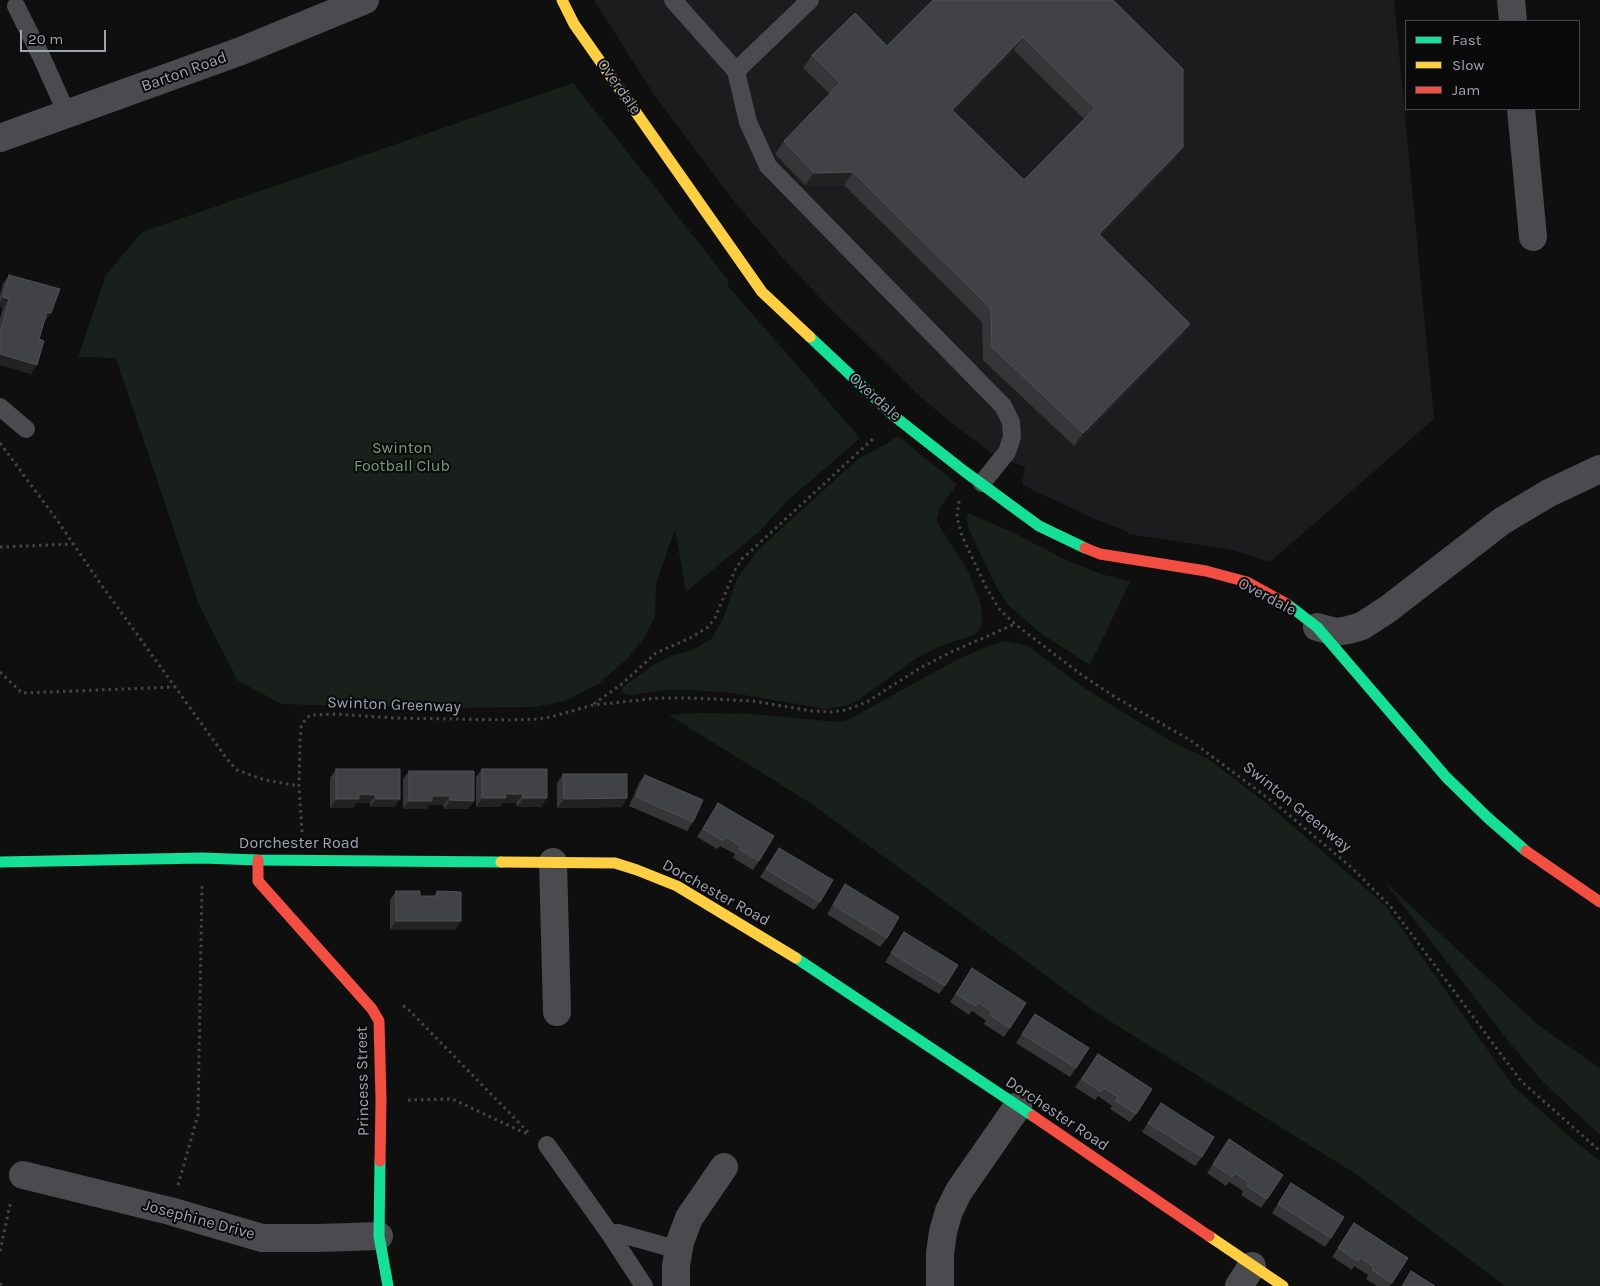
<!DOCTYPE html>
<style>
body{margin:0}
#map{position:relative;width:1600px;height:1286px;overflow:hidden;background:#0f0f10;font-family:Karla,sans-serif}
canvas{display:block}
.legend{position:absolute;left:1405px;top:20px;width:175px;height:90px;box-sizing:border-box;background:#0a0a0b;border:1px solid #46474d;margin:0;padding:6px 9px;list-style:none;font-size:15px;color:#a0a3b1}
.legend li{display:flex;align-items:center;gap:10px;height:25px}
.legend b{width:25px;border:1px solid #46474d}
.scale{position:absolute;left:20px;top:30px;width:86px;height:22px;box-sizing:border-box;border:2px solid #a0a3b1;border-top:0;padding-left:6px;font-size:15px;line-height:18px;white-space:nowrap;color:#a0a3b1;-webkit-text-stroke:4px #0a0a0b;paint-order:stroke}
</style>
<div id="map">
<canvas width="1600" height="1286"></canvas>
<ul class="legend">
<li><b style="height:6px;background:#16e098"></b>Fast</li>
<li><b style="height:6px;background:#ffcf43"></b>Slow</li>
<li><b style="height:6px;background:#f24e42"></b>Jam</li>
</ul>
<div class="scale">20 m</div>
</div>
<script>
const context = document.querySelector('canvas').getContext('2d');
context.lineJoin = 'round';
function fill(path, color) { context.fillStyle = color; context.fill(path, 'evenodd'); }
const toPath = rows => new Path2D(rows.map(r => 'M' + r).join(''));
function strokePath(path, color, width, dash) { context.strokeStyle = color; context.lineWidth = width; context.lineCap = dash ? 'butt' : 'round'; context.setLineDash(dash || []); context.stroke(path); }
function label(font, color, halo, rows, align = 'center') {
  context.font = font + ' Karla,sans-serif'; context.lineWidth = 4; context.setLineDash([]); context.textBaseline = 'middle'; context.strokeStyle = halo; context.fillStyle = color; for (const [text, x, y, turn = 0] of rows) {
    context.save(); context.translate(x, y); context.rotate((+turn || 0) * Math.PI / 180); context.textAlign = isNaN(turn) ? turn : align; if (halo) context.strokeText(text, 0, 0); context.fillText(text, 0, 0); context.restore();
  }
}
fill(toPath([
 [594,0,1394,0,1434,419,1270,562,1228,549,1128,534,1128,532,1095,519,1022,485,1025,467,995,456,950,422,915,392,824,302,780,255,733,200,655,96]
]), '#1c1c1e');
fill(toPath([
 [573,83,728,280,728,286,860,438,785,503,761,530,686,592,675,529,656,584,655,616,644,638,628,658,598,684,565,701,535,707,430,708,282,704,238,681,199,605,116,358,78,357,106,275,142,232],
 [898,436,957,484,940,508,937,518,938,524,967,569,981,605,982,624,976,634,938,647,915,659,858,700,848,705,827,709,732,693,693,690,664,690,632,695,625,694,622,691,622,688,653,665,674,655,693,650,711,639,723,619,737,579,759,549,858,459,886,444],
 [968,513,1012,532,1070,562,1101,574,1130,582,1090,665,1042,634,1008,605,996,586,973,538,968,527,967,518],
 [1005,641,1026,645,1083,687,1129,716,1178,745,1207,758,1266,803,1385,905,1513,1086,1571,1138,1600,1161,1600,1286,1505,1286,1356,1174,1097,1013,812,804,669,715,701,713,753,714,837,722,846,721,958,659,988,646],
 [1384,881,1538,1025,1600,1068,1600,1135,1543,1082,1510,1043]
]), '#19201b');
strokePath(toPath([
 [0,443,57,520,100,583,227,759,237,770,265,780,299,786],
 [959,501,957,517,962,536,986,587,1000,610,1015,624,1079,673,1115,697,1190,740,1277,805,1351,867,1392,908,1521,1081,1600,1151],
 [0,547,73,544],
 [0,672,22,693,175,687],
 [594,704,623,683,656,653,690,638,708,627,715,618,735,570,742,559,875,437],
 [302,832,299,786,300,743,301,727,305,720,310,715,336,714,394,718,511,720,538,719,551,717,593,705,659,698,691,698,753,701,812,711,832,712,846,710,867,702,920,668,951,652,1015,624],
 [403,1006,406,1007,528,1132],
 [408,1100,452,1099,527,1134],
 [178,1185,198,1115,202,886],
 [0,1251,11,1200],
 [0,1283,1,1286]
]), '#45454a', 3, [2.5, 4]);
strokePath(toPath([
 [673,0,736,71,748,122,768,166,1003,406,1011,422,1012,437,1007,452,982,483],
 [16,6,42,58,67,114],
 [736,71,810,0],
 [0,407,26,429],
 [547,1145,610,1234,644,1286],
 [610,1234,618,1233,679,1250]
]), '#4a4a4f', 18);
strokePath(toPath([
 [1511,0,1513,21],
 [1521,109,1533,237],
 [0,138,241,51,365,0],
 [1317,627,1336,632,1348,630,1362,626,1388,609,1502,521,1549,493,1600,469],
 [553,862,557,1012],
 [23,1175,170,1211,262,1238,318,1238,379,1236],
 [676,1286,676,1266,680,1242,689,1218,724,1167],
 [940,1286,940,1254,943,1232,949,1211,959,1191,1018,1106],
 [1239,1286,1252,1266]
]), '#4a4a4f', 28);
strokePath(toPath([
 [810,337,894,416,964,471,1039,526,1085,548],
 [1287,604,1317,627,1446,777,1488,818,1526,851],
 [0,862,202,858,258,860,501,862],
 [796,958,1033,1116],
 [380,1161,379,1236,388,1286]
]), '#16e098', 11);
strokePath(toPath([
 [562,0,574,24,762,292,810,337],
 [501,862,615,863,637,870,677,886,796,958],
 [1209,1236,1283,1286]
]), '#ffcf43', 11);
strokePath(toPath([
 [1085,548,1100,554,1206,571,1247,582,1287,604],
 [1526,851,1600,902],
 [258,860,258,881,372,1009,379,1021,381,1100,380,1161],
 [1033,1116,1209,1236]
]), '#f24e42', 11);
fill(toPath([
 [1113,0,1183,147,1174,160,1100,236,1190,324,1181,337,1074,446,983,360,982,322,844,185,805,185,775,154,784,141,830,94,803,68,812,55,887,46],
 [1014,50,1084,119,1024,180,954,111],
 [9,275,51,313,45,321,44,321,31,374,0,365,0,319,3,308,0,307,0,296,3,284],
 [336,769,400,799,394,807,370,807,370,803,356,803,353,808,330,808,330,778],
 [482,769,547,769,541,807,517,807,516,803,503,803,500,807,476,807,476,777],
 [409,771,474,801,468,809,444,809,443,805,429,805,426,809,403,809,403,779],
 [563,774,627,798,621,807,557,808,557,783],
 [645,775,693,822,687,831,629,806,639,783],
 [718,803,759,861,753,870,733,858,735,854,720,846,717,849,697,837],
 [779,848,820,902,814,910,760,877],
 [845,884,887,938,880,947,827,914],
 [396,891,420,896,434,896,437,891,455,930,390,930,390,900],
 [904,932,945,986,939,994,885,962],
 [972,968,1010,1028,1004,1037,984,1024,986,1021,972,1011,969,1015,950,1002],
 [1035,1014,1076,1068,1070,1077,1016,1043],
 [1098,1054,1136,1114,1130,1122,1110,1109,1112,1106,1098,1096,1095,1100,1075,1087],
 [1161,1103,1202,1157,1195,1166,1142,1132],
 [1229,1139,1283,1175,1261,1208,1241,1195,1243,1191,1229,1182,1226,1186,1207,1173],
 [1291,1183,1331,1238,1325,1247,1272,1213],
 [1354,1223,1408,1258,1390,1286,1377,1286,1366,1279,1368,1275,1354,1266,1352,1270,1332,1257]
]), '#363639');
fill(toPath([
 [1023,37,1014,50,943,122,952,110],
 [1183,147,1174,160,1090,247,1099,234],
 [853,172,844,185,805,185,814,173],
 [3,297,9,299,3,308,0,307,0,302],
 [47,312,51,313,45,321,41,321],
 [1190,324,1181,337,1074,446,1083,433],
 [0,354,37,365,31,374,0,365],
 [359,794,376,795,370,803,356,803,353,808,330,808,336,799],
 [505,794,523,794,516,803,503,803,500,807,476,807,482,798],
 [432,796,450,796,443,805,429,805,426,809,403,809,409,801],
 [523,798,547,798,541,807,517,807],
 [627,798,621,807,557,808,564,799],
 [376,799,400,799,394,807,370,807],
 [450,800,474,801,468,809,444,809],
 [396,921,461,921,455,930,390,930]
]), '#222223');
const building = toPath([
 [933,0,1113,0,1183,69,1183,147,1099,234,1190,324,1083,433,992,347,991,309,853,172,814,173,784,141,840,83,812,55,855,13,887,46,933,0],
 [1023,37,1095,108,1024,180,952,110,1023,37],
 [9,275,60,289,51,313,47,312,39,339,44,341,37,365,0,354,0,328,2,328,9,299,3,297,9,275],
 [336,769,400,769,400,799,376,799,376,795,359,794,359,799,336,799,336,769],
 [482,769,547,769,547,798,523,798,523,794,505,794,506,798,482,798,482,769],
 [409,771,474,771,474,801,450,800,450,796,432,796,432,801,409,801,409,771],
 [563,774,627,774,627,798,564,799,563,774],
 [645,775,703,800,693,822,636,797,645,775],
 [718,803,774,836,759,861,739,849,741,846,726,837,723,841,703,829,718,803],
 [779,848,833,880,820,902,766,869,779,848],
 [845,884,899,917,887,938,833,905,845,884],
 [396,891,420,891,420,896,437,896,437,891,461,892,461,921,396,921,396,891],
 [904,932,958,965,945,986,891,953,904,932],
 [972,968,1026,1003,1010,1028,990,1015,992,1012,978,1002,976,1006,956,994,972,968],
 [1035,1014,1089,1048,1076,1068,1022,1034,1035,1014],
 [1098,1054,1152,1089,1136,1114,1116,1101,1118,1097,1104,1088,1101,1092,1082,1079,1098,1054],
 [1161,1103,1214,1137,1202,1157,1148,1123,1161,1103],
 [1229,1139,1283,1175,1267,1199,1247,1186,1249,1183,1235,1173,1232,1177,1213,1164,1229,1139],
 [1291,1183,1344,1217,1331,1238,1278,1204,1291,1183],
 [1354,1223,1408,1258,1392,1283,1372,1270,1374,1267,1360,1257,1358,1261,1338,1248,1354,1223],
 [1411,1271,1435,1286,1402,1286,1411,1271]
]);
fill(building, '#414246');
strokePath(building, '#505157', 1);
label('16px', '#a0a3b1', '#0a0a0b', [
 ["Barton Road",184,72,-20],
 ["Overdale",619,87,55],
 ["Overdale",875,397,42],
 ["Overdale",1267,597,28],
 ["Swinton Greenway",394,705,2],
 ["Swinton Greenway",1297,807,39],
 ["Dorchester Road",299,843],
 ["Dorchester Road",716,893,29],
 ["Princess Street",363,1081,-91],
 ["Dorchester Road",1057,1114,34],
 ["Josephine Drive",199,1220,15]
]);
label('16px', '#779c7d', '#0a0a0b', [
 ["Swinton",402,448],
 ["Football Club",402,466]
]);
</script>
